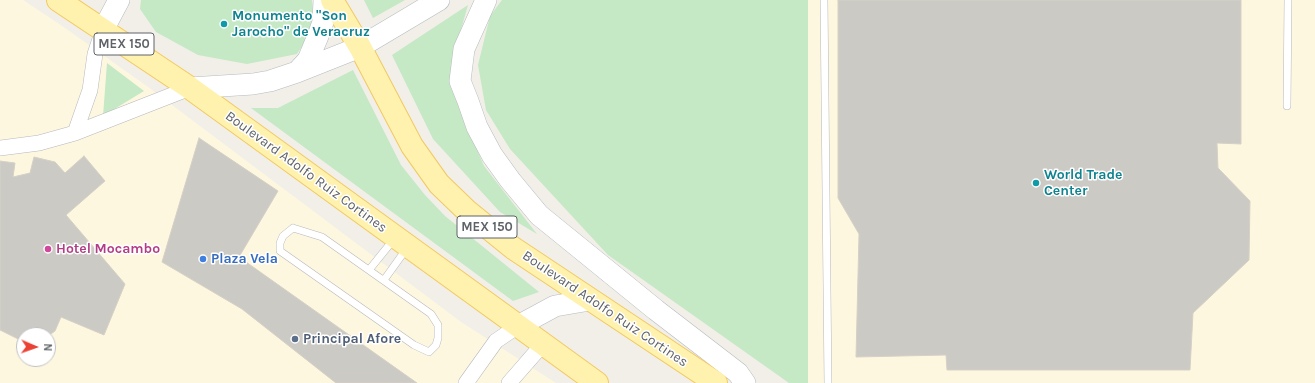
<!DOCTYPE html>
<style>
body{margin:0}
#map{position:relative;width:1315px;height:383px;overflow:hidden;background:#f1efe8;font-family:Karla,sans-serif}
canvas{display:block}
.north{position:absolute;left:16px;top:327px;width:40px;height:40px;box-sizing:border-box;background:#fff;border:1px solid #bfc1c3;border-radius:50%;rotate:92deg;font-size:11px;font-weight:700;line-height:16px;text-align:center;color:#5f6368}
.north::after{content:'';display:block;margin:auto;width:14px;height:18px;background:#ea4335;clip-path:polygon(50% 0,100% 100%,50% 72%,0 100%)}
</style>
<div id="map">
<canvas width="1315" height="383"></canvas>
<div class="north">N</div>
</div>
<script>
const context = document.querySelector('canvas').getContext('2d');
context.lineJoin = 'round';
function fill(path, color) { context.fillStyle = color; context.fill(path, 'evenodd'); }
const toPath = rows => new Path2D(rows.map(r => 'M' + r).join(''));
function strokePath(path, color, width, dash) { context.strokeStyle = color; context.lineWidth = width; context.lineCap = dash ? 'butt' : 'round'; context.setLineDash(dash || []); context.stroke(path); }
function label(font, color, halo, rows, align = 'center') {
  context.font = font + ' Karla,sans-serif'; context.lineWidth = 3; context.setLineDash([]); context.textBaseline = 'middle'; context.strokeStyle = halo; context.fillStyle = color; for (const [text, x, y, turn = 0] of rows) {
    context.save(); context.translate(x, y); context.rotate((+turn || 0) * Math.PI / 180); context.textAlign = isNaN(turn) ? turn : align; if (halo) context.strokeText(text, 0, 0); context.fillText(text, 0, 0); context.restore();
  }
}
fill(toPath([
 [0,0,23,0,65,28,148,87,461,322,556,383,0,383],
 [24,335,48,335,48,359,24,359],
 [808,0,1315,0,1315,383,808,383]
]), '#fef7e0');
fill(toPath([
 [141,0,312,0,314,28,297,54,247,64,198,55,156,32,140,9],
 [364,0,405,0,373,18],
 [502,0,808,0,808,383,789,383,608,255,510,149,486,110,478,65,490,16],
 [468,5,452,61,460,110,484,166,537,234,500,212,433,139,392,55],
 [107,63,144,91,103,116],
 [353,70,401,165,425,195,445,216,539,292,513,301,251,108,278,108]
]), '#c5e8c5');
const building = toPath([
 [838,0,1241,0,1241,144,1217,143,1218,168,1250,201,1249,260,1193,313,1190,370,947,370,946,355,856,357,859,234,838,198,838,0],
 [199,138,278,191,239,257,417,383,336,383,242,309,162,262,199,138],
 [84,156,105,181,66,215,125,284,104,335,61,317,55,331,48,336,24,335,24,342,0,330,0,161,15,163,13,177,30,173,34,157,55,162,65,173,84,156]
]);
fill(building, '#cccac5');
strokePath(building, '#d6d1c6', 1);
const service = toPath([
 [824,0,828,383],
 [1287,106,1288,0],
 [293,228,322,237,431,314,438,325,438,338,436,345,429,352,414,345,280,251,280,243,283,236,293,228],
 [369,270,394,239],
 [384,280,407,248]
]);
const minor = toPath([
 [75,133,90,90,95,54,103,30],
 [0,148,39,143,75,133,190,88],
 [466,383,496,341,518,326],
 [509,383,543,344]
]);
const secondary = toPath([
 [486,0,464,49,460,81,468,101,477,127,492,155,510,180,539,215,656,310,738,373,745,383],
 [103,30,119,0],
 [297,72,308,60,318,36,323,22,324,0],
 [190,88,253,84,270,81,297,72,360,47,439,0],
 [518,326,555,306,590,300]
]);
const primary = toPath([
 [58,0,190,88,597,383],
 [332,0,360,47,412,146,439,184,466,210,513,248,716,383]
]);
strokePath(service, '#b5b8bc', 8);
strokePath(minor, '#b5b8bc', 16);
strokePath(secondary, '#b6babf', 22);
strokePath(primary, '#f2c960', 24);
strokePath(service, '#fff', 7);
strokePath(minor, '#fff', 15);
strokePath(secondary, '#fff', 21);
strokePath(primary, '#fff2af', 22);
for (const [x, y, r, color] of [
 [224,24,4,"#0f9aa8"],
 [1036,183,4,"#0f9aa8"],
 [48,249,4,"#d1479c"],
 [203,259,4,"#3f7fe0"],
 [295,339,4,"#5c6f8a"]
]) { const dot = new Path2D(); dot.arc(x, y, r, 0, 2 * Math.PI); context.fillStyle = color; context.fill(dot); strokePath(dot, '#fff', 1.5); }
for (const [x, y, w] of [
 [124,44,60],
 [487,227,60]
]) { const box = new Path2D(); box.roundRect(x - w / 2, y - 11, w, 22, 3); context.fillStyle = '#fff'; context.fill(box); strokePath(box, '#5f6368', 1); }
label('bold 13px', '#5f6368', null, [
 ["MEX 150",124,44],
 ["MEX 150",487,227]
]);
label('bold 14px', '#0d838f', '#fff', [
 ["Monumento \"Son",232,16],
 ["Jarocho\" de Veracruz",232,32],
 ["World Trade",1044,175],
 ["Center",1044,191]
], 'left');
label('14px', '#5f6368', '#fff', [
 ["Boulevard Adolfo Ruiz Cortines",306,172,36],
 ["Boulevard Adolfo Ruiz Cortines",605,309,34]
]);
label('bold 14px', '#b23c85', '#fff', [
 ["Hotel Mocambo",56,249]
], 'left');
label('bold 14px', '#366cbe', '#fff', [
 ["Plaza Vela",211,259]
], 'left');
label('bold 14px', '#4e5e75', '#fff', [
 ["Principal Afore",303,339]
], 'left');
</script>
